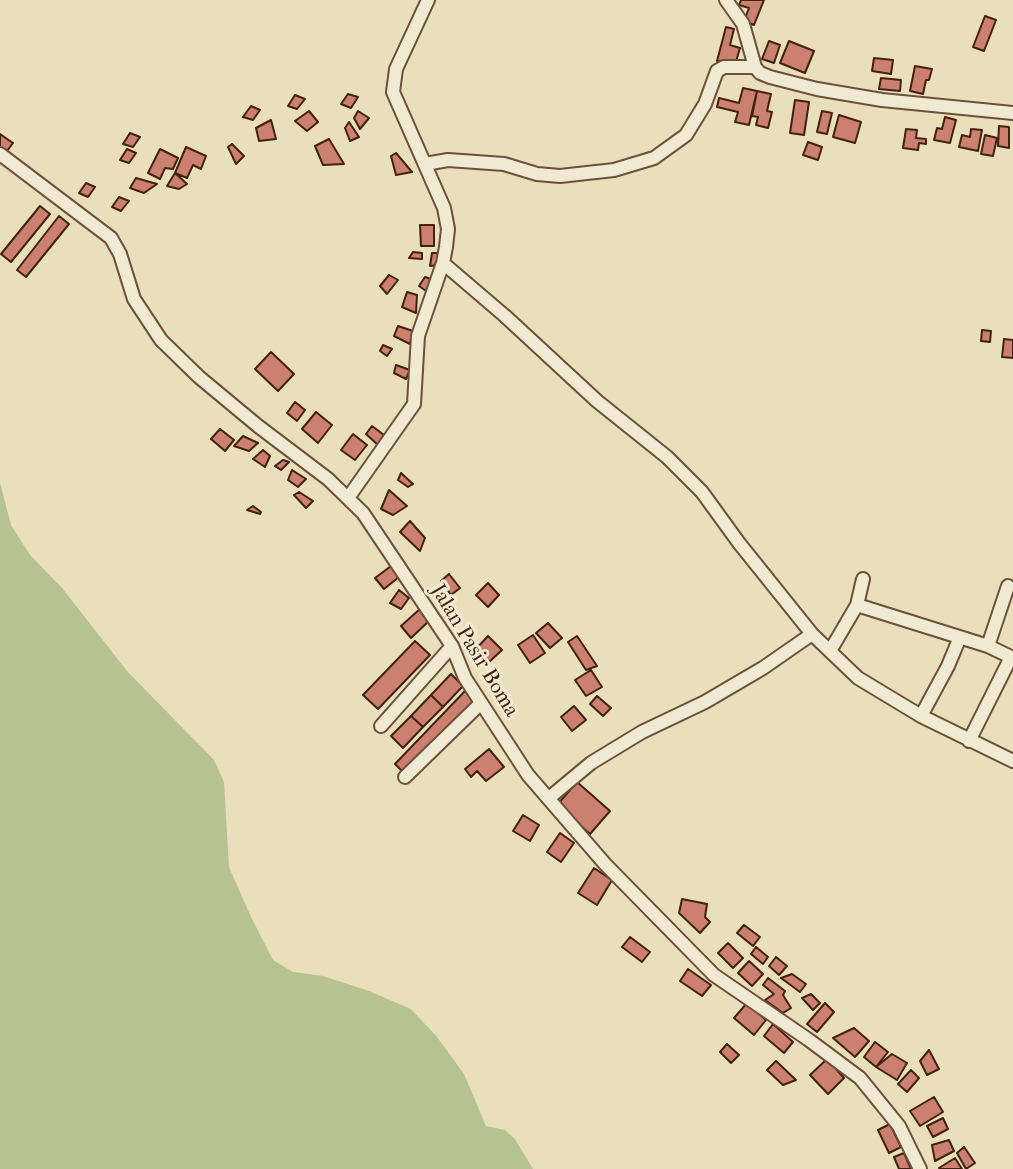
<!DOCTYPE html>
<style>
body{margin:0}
canvas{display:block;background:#e9dfba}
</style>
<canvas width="1013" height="1169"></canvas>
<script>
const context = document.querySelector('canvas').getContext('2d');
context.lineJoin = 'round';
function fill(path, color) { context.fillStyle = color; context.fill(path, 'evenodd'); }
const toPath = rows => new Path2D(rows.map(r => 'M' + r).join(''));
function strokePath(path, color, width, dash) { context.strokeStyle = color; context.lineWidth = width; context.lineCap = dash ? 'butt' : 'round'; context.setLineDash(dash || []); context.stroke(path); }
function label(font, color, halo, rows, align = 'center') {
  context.font = font + ' "IM FELL French Canon",serif'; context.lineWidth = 6; context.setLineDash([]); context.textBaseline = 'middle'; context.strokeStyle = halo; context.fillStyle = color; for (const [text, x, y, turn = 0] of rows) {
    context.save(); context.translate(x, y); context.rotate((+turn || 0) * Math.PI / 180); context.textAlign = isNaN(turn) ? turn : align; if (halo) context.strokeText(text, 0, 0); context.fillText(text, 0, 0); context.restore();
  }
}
fill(toPath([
 [0,483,11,525,30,555,62,588,127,671,214,760,224,782,229,867,251,917,273,960,293,972,323,976,369,991,411,1009,437,1037,464,1074,486,1126,505,1130,515,1139,533,1169,0,1169]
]), '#b6c290');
const building = toPath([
 [741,0,764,0,754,25,744,21,749,8,739,5,741,0],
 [985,16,996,20,984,51,973,47,985,16],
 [726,27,734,29,730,45,740,48,735,65,717,61,726,27],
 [769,41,780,45,774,63,762,59,769,41],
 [789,41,814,51,805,73,780,63,789,41],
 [874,58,893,60,891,74,872,71,874,58],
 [915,66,932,69,929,80,926,80,923,94,910,91,915,66],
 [881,78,901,80,900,91,879,89,881,78],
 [743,88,757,91,749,125,735,122,738,112,717,107,719,98,739,103,743,88],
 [757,91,771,94,767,111,772,112,768,128,756,125,758,117,752,116,757,91],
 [348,94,358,97,351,108,341,104,348,94],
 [295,95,305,99,297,109,288,106,295,95],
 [795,100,809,102,804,135,790,133,795,100],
 [251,106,260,110,253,120,243,117,251,106],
 [309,111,318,122,307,131,295,121,309,111],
 [358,111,369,118,360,129,354,118,358,111],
 [822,111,832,113,827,134,817,132,822,111],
 [839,115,861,122,855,143,833,137,839,115],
 [945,117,956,120,950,143,934,140,937,128,942,129,945,117],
 [271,120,276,139,259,141,256,128,271,120],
 [349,122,359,137,350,141,345,128,349,122],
 [999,126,1009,127,1009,148,998,146,999,126],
 [906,129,917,130,916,138,926,139,926,144,919,143,918,150,903,148,906,129],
 [971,129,982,130,978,151,959,147,962,135,970,137,971,129],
 [130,133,140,137,133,147,123,144,130,133],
 [0,134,13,143,4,155,0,152,0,134],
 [985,135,997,138,993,156,981,154,985,135],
 [329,139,344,164,323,165,315,146,329,139],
 [808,142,822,147,818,160,803,155,808,142],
 [232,144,244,156,236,164,228,147,232,144],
 [186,147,206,156,201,169,193,165,187,178,175,173,186,147],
 [127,149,136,153,129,163,120,160,127,149],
 [160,149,178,158,173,169,165,168,160,179,148,173,160,149],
 [396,153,412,172,396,175,391,156,396,153],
 [175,173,187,184,179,189,167,186,175,173],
 [136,178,157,184,144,193,130,188,136,178],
 [86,183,95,187,88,197,79,193,86,183],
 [119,197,129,201,121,211,112,207,119,197],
 [40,206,50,214,11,262,1,254,40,206],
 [59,216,69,224,26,277,17,270,59,216],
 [420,225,434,225,434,246,421,246,420,225],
 [413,252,422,253,422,259,409,258,413,252],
 [432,253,441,253,438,265,430,266,432,253],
 [389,275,398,280,387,294,380,286,389,275],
 [425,277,434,280,429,293,419,286,425,277],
 [407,292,417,295,416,313,402,307,407,292],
 [398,326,413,331,410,344,394,336,398,326],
 [982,330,991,331,990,342,981,341,982,330],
 [1004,339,1013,340,1013,358,1002,357,1004,339],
 [383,345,392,349,387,356,380,351,383,345],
 [271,352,294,374,278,391,255,369,271,352],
 [396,365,410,370,406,379,394,373,396,365],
 [295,402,305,410,297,421,287,413,295,402],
 [316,412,332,425,318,443,302,429,316,412],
 [372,426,384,435,379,446,366,434,372,426],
 [220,429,234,440,225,451,211,439,220,429],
 [353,434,367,445,355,460,341,450,353,434],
 [243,436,258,443,249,451,234,446,243,436],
 [263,450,270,456,265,467,253,459,263,450],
 [283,460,289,462,281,470,275,466,283,460],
 [292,470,306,479,298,487,288,480,292,470],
 [401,473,413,484,408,487,398,480,401,473],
 [389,490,407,506,393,515,381,509,389,490],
 [299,492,313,501,306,508,294,495,299,492],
 [253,506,261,512,260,514,247,510,253,506],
 [410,521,425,538,420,551,400,532,410,521],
 [391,566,399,577,384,589,375,578,391,566],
 [449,574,460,588,451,595,441,581,449,574],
 [488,583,499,595,488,607,476,595,488,583],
 [399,590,409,598,401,609,390,603,399,590],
 [421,608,431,619,411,638,401,626,421,608],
 [548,623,562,638,550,648,536,633,548,623],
 [533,635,545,653,530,663,518,645,533,635],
 [488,636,502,650,488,663,475,650,488,636],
 [577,636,597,666,586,670,568,642,577,636],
 [415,641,430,655,378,709,363,695,415,641],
 [591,670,602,687,586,696,575,680,591,670],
 [451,674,463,686,443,707,431,695,451,674],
 [465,691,476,702,406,775,395,764,465,691],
 [431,695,443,707,423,727,411,716,431,695],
 [597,696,611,708,603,716,590,704,597,696],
 [574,706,586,720,572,731,561,717,574,706],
 [411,716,423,727,403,748,391,736,411,716],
 [489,749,504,767,486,781,477,771,471,777,465,769,489,749],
 [577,782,610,811,590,834,557,805,577,782],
 [523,815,539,825,530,841,513,831,523,815],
 [560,833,574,843,561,862,547,852,560,833],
 [594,868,612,880,597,905,578,893,594,868],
 [682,899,707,904,705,917,710,922,700,933,679,913,682,899],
 [744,925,760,937,753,946,737,933,744,925],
 [630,937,650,952,642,962,622,947,630,937],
 [728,943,743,958,733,968,718,953,728,943],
 [756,947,768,957,763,964,751,954,756,947],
 [776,957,787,966,779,975,769,966,776,957],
 [749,961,763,974,752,986,738,973,749,961],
 [688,969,711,985,702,996,680,981,688,969],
 [792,974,806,984,800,992,781,978,792,974],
 [768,978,785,991,783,995,791,1008,783,1013,765,1000,774,994,763,985,768,978],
 [811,994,820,1003,813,1010,802,998,811,994],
 [747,1003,766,1020,754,1035,734,1018,747,1003],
 [825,1003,834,1012,817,1032,807,1024,825,1003],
 [773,1024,793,1042,784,1053,764,1036,773,1024],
 [854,1028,869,1041,855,1057,833,1038,854,1028],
 [875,1042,888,1052,876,1067,864,1057,875,1042],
 [727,1044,739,1055,731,1063,720,1052,727,1044],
 [929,1050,939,1069,927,1075,920,1061,929,1050],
 [892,1054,907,1063,897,1080,876,1067,892,1054],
 [827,1059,844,1078,828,1094,810,1075,827,1059],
 [776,1061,796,1080,783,1085,767,1070,776,1061],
 [911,1070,919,1078,907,1092,898,1084,911,1070],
 [934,1097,943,1112,920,1126,910,1111,934,1097],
 [943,1118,948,1129,933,1137,927,1126,943,1118],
 [890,1124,901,1147,889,1153,878,1130,890,1124],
 [949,1140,954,1151,935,1161,932,1145,949,1140],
 [964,1147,975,1163,966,1169,957,1153,964,1147],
 [904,1153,911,1169,899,1169,894,1157,904,1153],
 [955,1158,962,1169,940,1169,939,1168,955,1158]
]);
fill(building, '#cc8170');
strokePath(building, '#422111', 2);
const minor = toPath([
 [726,0,743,24,755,67,760,73,770,77,817,89,882,100,1013,113],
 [0,154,111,238,120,254,134,299,161,340,199,377,258,426,328,479,363,513,452,646,465,678,528,775,605,864,714,975,809,1040,860,1078,899,1126,920,1169],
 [425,164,448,160,504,164,537,174,560,176,614,170,654,158,686,135,705,104,717,71,724,67,755,67],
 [443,263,505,316,597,401,667,457,702,492,739,543,812,634,858,678,921,716,1013,761],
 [348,498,414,404,418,336,443,263,446,247,448,229,444,208,393,92,396,69,428,0],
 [857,605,988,646,1013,658],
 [988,646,1008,586],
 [830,651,857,605,863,579],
 [921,716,948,666,960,637],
 [381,726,452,646],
 [969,741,1011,657],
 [405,777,481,703],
 [549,798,591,763,642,732,705,702,763,668,812,634]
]);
strokePath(minor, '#6c503b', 16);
strokePath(minor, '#f1ead2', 12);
label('21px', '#422111', '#f1ead2', [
 ["Jalan Pasir Boma",474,651,59]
]);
</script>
